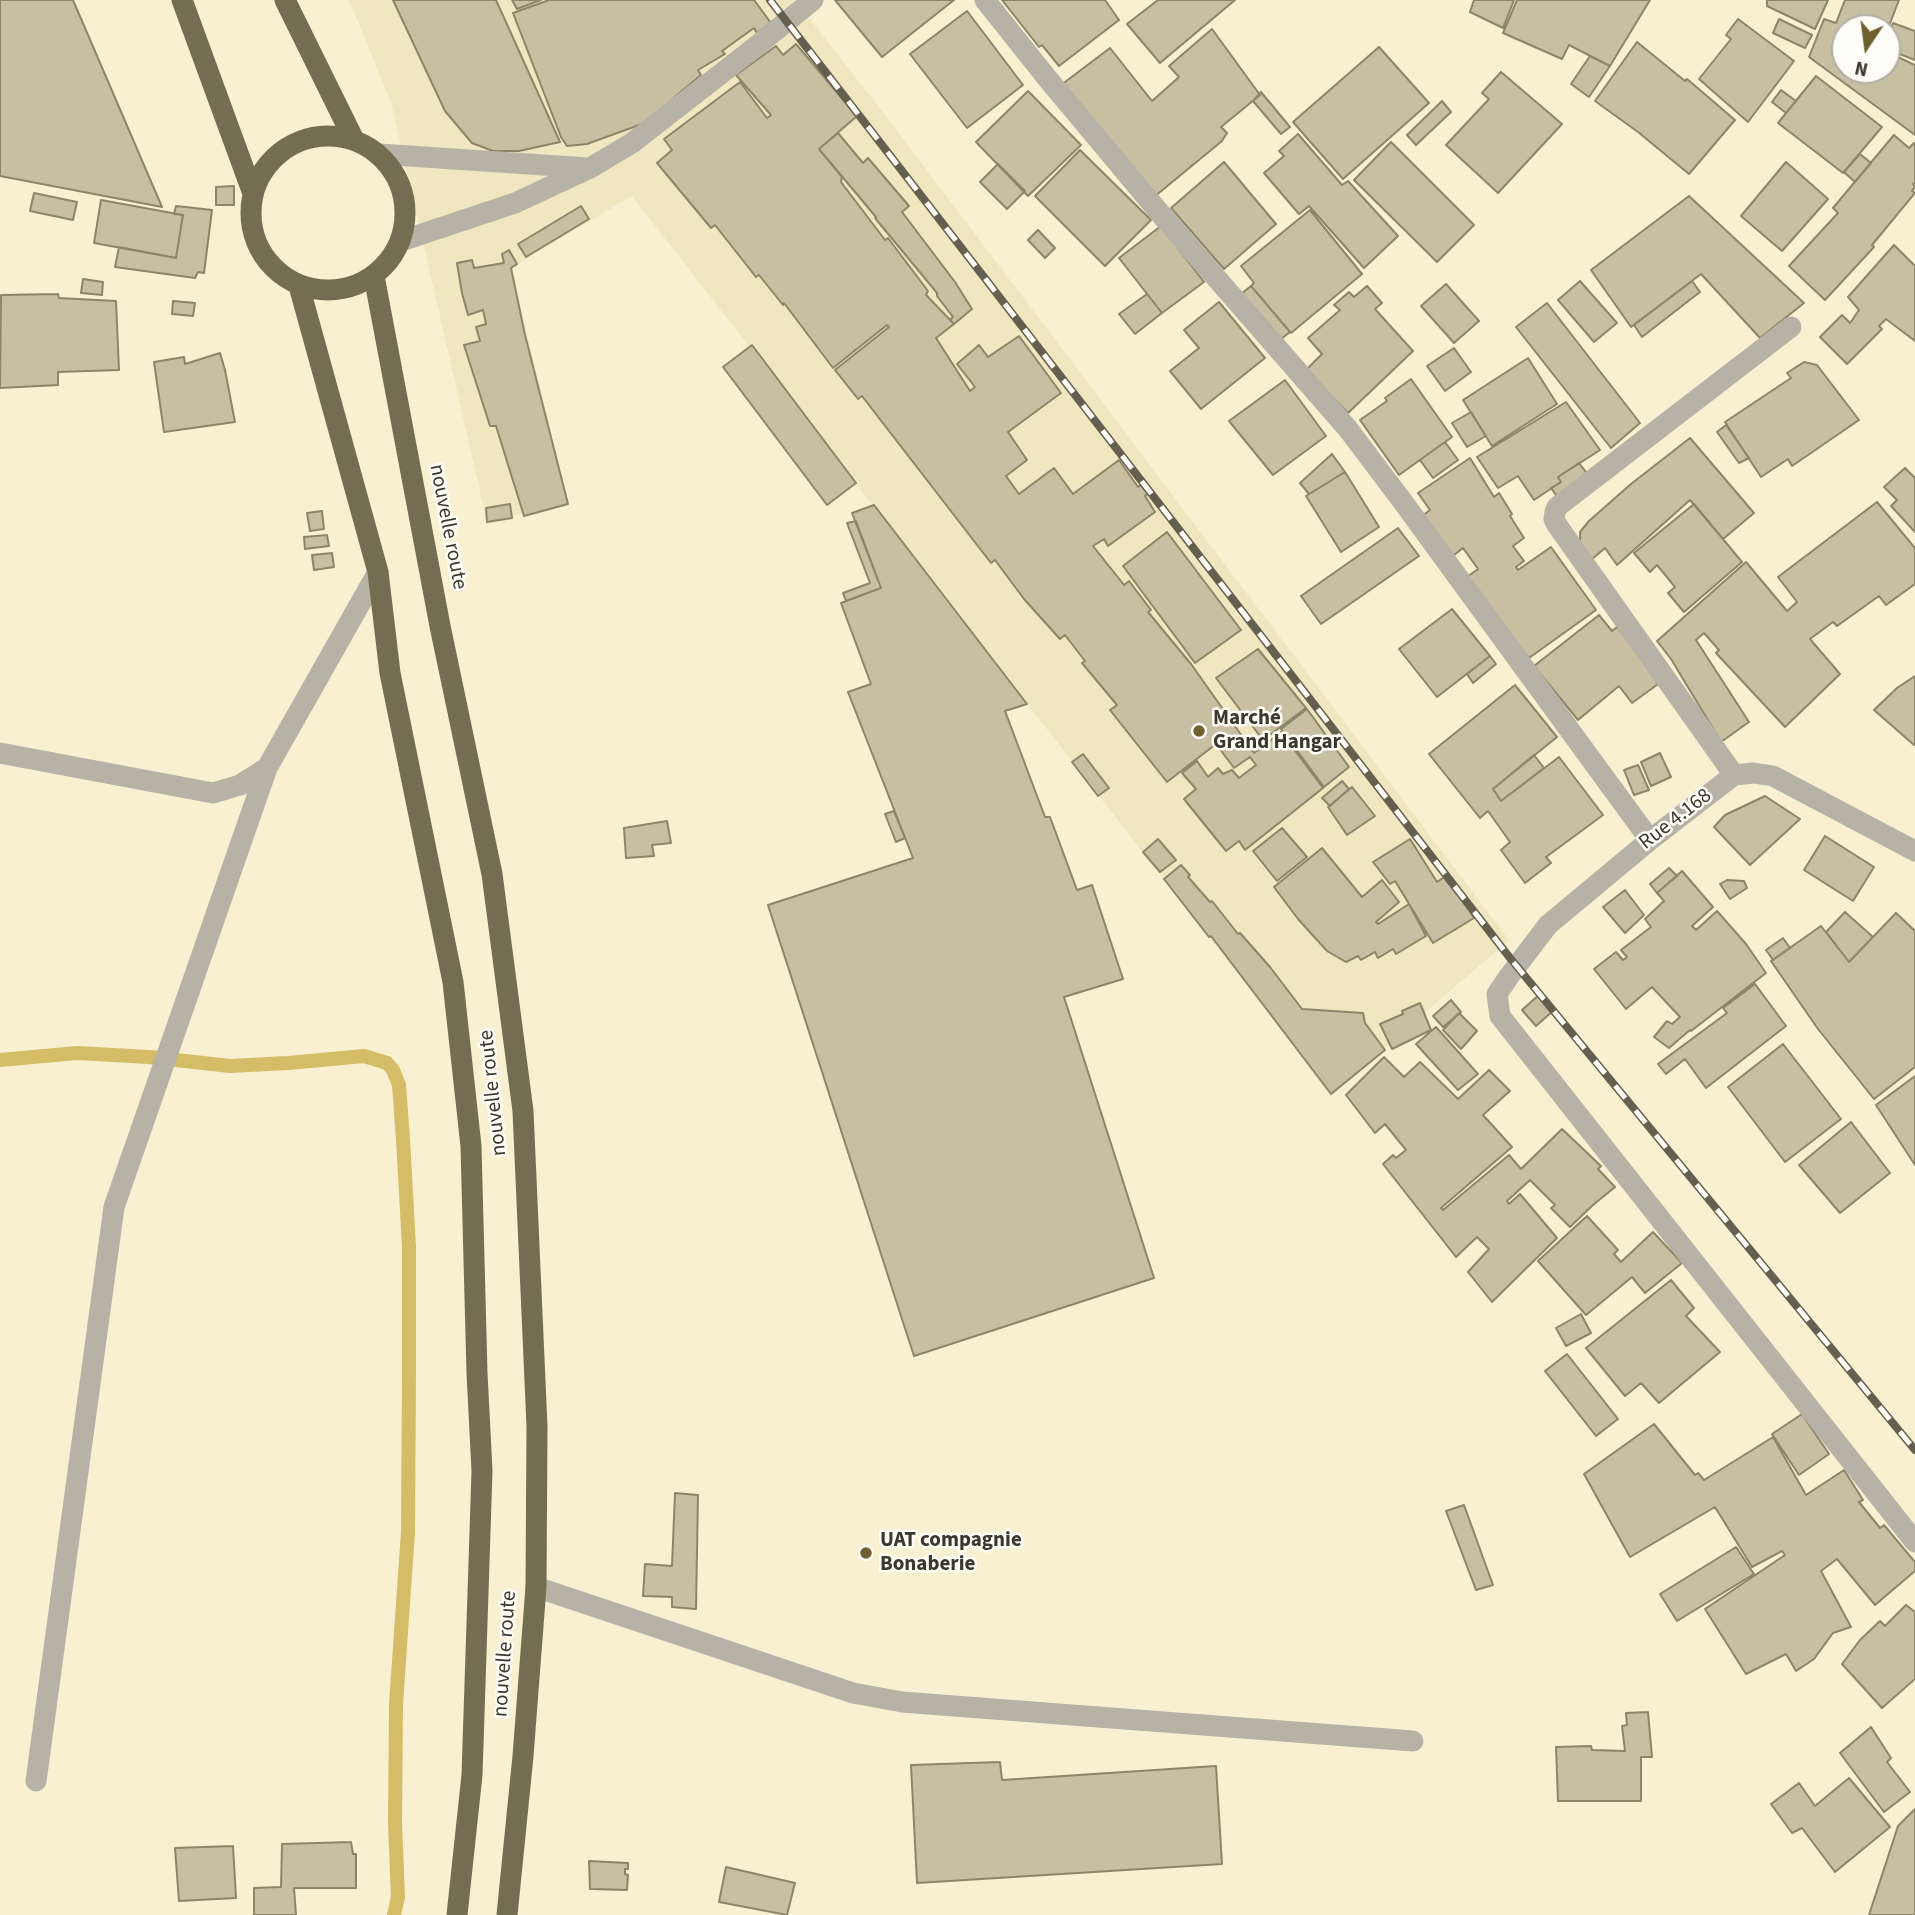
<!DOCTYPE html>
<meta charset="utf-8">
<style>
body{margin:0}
#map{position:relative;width:1915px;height:1915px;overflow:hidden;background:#f8f0d1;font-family:"Source Sans 3",sans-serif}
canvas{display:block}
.north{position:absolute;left:1831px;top:14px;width:70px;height:70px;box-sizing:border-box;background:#fffdf7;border:2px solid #b0aea5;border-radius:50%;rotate:193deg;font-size:19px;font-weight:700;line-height:28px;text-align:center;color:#3a372b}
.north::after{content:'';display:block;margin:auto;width:24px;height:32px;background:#6f612f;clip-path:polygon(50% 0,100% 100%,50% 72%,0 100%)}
</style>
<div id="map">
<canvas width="1915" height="1915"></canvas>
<div class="north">N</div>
</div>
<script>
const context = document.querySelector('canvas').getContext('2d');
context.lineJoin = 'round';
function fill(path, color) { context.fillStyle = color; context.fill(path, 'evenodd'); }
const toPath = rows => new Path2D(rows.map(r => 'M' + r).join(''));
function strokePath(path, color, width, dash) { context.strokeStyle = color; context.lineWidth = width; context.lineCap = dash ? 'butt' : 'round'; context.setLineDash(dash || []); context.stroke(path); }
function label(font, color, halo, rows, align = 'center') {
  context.font = font + ' "Source Sans 3",sans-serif'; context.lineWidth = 5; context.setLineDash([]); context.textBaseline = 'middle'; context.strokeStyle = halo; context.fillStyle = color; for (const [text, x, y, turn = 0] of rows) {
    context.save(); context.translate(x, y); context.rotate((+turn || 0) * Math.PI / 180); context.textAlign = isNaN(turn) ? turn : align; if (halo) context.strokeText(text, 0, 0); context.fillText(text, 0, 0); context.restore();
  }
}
fill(toPath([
 [349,0,795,0,889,120,1509,940,1331,1094,632,196,511,268,568,504,487,522,391,102]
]), '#f0e6bf');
strokePath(toPath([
 [0,1060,77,1053,149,1057,230,1066,288,1063,364,1056,387,1063,393,1070,399,1085,403,1139,409,1247,409,1371,408,1532,396,1704,395,1823,398,1897,394,1915]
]), '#d5bd68', 14);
const building = toPath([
 [0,0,73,0,162,207,0,176,0,0],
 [393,0,496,0,560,142,519,151,493,151,472,143,445,111,393,0],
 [512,0,541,0,517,9,512,0],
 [549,0,754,0,771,23,757,33,754,28,722,51,725,54,698,70,701,75,676,96,653,120,587,144,567,146,561,137,513,13,549,0],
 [835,0,954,0,882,57,835,0],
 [1002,0,1105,0,1119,20,1059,66,1042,45,1039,47,1002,0],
 [1158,0,1235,0,1160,63,1127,24,1158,0],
 [1474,0,1514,0,1503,28,1470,12,1474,0],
 [1517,0,1650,0,1610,66,1569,45,1562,59,1503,33,1517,0],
 [1767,0,1828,0,1815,29,1767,6,1767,0],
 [1845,0,1899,0,1887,31,1887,28,1845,28,1845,70,1887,70,1887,52,1915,65,1915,135,1809,57,1824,19,1836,23,1845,0],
 [967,11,1023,85,967,128,910,54,967,11],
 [1738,19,1794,61,1748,122,1699,79,1731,39,1726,35,1738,19],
 [1779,19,1812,35,1805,48,1773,33,1779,19],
 [1893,23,1915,31,1915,60,1887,49,1887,38,1893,23],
 [1212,29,1260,95,1221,127,1227,133,1222,141,1154,197,1061,85,1110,48,1152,101,1179,77,1169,66,1212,29],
 [1637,42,1685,81,1687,79,1735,120,1689,174,1638,132,1595,101,1637,42],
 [796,44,857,116,819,149,842,177,841,182,885,240,888,238,928,291,926,295,954,324,936,338,970,391,975,387,957,364,979,345,988,357,1019,336,1061,393,1008,432,1027,460,1006,476,1019,494,1054,468,1073,494,1119,460,1138,487,1141,485,1148,493,1145,496,1155,512,1108,546,1104,539,1093,546,1124,585,1129,581,1151,610,1148,612,1191,664,1254,753,1281,732,1323,788,1245,850,1239,841,1226,851,1184,799,1196,789,1182,773,1197,761,1208,777,1218,768,1223,774,1232,770,1239,778,1256,765,1250,757,1234,768,1216,744,1167,782,1110,710,1117,705,1082,663,1085,661,1065,635,1060,639,1024,599,995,560,991,563,862,396,858,399,835,370,889,327,887,325,833,368,784,303,783,305,759,275,756,277,715,225,711,228,657,163,672,150,664,139,740,82,767,118,771,115,736,75,776,46,783,55,796,44],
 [1379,47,1429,103,1343,179,1293,122,1379,47],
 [1590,56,1610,66,1589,97,1571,84,1590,56],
 [1501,72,1562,124,1498,193,1446,145,1489,99,1482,93,1501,72],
 [1816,76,1882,127,1843,173,1778,123,1816,76],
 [1781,90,1796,101,1786,113,1772,102,1781,90],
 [1028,91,1081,145,1028,196,976,142,1028,91],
 [1261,92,1290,127,1281,134,1253,101,1261,92],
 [1442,101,1451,112,1416,145,1407,135,1442,101],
 [838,133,863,163,868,158,909,206,902,212,955,282,972,309,954,324,950,320,953,317,937,296,937,293,875,218,876,217,819,149,838,133],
 [1298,134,1342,185,1348,181,1398,236,1364,268,1309,206,1299,214,1264,173,1284,156,1279,151,1298,134],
 [1894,135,1909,148,1914,143,1915,144,1915,182,1913,184,1915,187,1912,191,1915,193,1872,245,1874,247,1825,300,1789,266,1838,213,1833,208,1894,135],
 [1391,142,1474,225,1437,262,1354,180,1391,142],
 [1080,150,1151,220,1105,266,1035,196,1080,150],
 [1860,154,1871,163,1855,182,1844,172,1860,154],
 [1224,162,1276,224,1224,269,1171,208,1224,162],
 [1786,162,1828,199,1782,251,1741,216,1786,162],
 [998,164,1025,191,1007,209,980,182,998,164],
 [234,186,234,205,216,205,216,187,234,186],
 [34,193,77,202,73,220,30,211,34,193],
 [1689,196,1804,303,1760,338,1701,274,1631,327,1591,270,1689,196],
 [101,200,183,215,176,258,94,243,101,200],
 [176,206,212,210,204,273,198,272,195,278,115,267,119,247,176,258,183,215,174,214,176,206],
 [581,206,589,219,526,257,518,244,581,206],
 [1310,210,1362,274,1291,333,1251,286,1254,283,1241,266,1310,210],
 [1161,226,1204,282,1162,313,1119,258,1161,226],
 [1038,230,1055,248,1045,258,1028,240,1038,230],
 [1894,245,1915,266,1915,341,1886,319,1879,326,1882,329,1847,364,1820,337,1842,315,1850,323,1859,310,1848,297,1894,245],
 [509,250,517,264,511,268,525,335,568,504,524,516,496,426,490,426,464,345,480,341,476,327,486,324,483,310,468,315,462,293,457,263,472,260,474,268,504,263,502,254,509,250],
 [83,279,103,282,102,295,81,293,83,279],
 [1580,281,1617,323,1594,342,1558,300,1580,281],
 [1692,281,1700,292,1642,337,1634,325,1692,281],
 [1446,284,1479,321,1454,343,1421,306,1446,284],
 [1251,286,1290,332,1280,340,1241,294,1251,286],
 [1367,286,1382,303,1375,309,1413,351,1348,413,1306,370,1322,354,1308,338,1340,310,1334,305,1349,292,1354,297,1367,286],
 [58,294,59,298,116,301,119,370,58,372,58,385,0,388,1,295,58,294],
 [1147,294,1162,313,1135,334,1119,314,1147,294],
 [173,301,195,303,193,316,172,314,173,301],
 [1219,302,1265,358,1201,409,1170,371,1199,348,1184,330,1219,302],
 [1547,303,1640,423,1611,448,1516,327,1547,303],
 [752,345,856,483,827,505,723,367,752,345],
 [1454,348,1471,372,1445,391,1427,366,1454,348],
 [220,353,225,370,235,422,164,432,154,362,184,357,185,364,220,353],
 [1528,358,1557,404,1492,446,1463,400,1528,358],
 [1804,362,1817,365,1859,420,1792,466,1788,459,1761,477,1725,422,1791,378,1787,373,1804,362],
 [1411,379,1452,437,1399,475,1360,420,1387,401,1385,398,1411,379],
 [1285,380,1326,436,1273,475,1229,421,1285,380],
 [1566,402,1600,450,1558,477,1561,482,1534,500,1518,476,1498,488,1477,457,1566,402],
 [1471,412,1486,436,1467,447,1452,423,1471,412],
 [1726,425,1749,458,1739,463,1717,432,1726,425],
 [1690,438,1754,513,1723,539,1690,500,1617,565,1605,548,1591,560,1580,545,1580,532,1589,521,1631,484,1690,438],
 [1445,442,1458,460,1433,478,1420,460,1445,442],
 [1332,454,1345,472,1309,494,1300,483,1332,454],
 [1470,458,1494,497,1499,493,1512,514,1510,516,1524,538,1513,546,1524,561,1516,567,1518,570,1551,547,1596,610,1529,658,1463,580,1478,569,1463,548,1449,559,1419,518,1430,510,1418,493,1470,458],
 [1579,463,1589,476,1559,499,1551,488,1561,482,1558,477,1579,463],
 [1905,468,1915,478,1915,532,1891,506,1897,500,1884,487,1905,468],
 [1345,472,1379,527,1341,552,1306,496,1345,472],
 [1877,502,1915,548,1915,584,1886,605,1879,596,1837,626,1833,622,1810,639,1840,674,1785,727,1716,653,1719,650,1704,633,1696,640,1749,722,1721,742,1671,659,1657,641,1746,562,1787,611,1797,602,1778,577,1877,502],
 [510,504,512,518,487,522,486,508,510,504],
 [1694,504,1742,562,1684,612,1668,593,1675,587,1657,565,1650,572,1634,553,1694,504],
 [874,505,1027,704,1005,711,1045,817,1050,817,1077,890,1092,885,1123,979,1064,997,1154,1278,914,1356,768,905,913,858,848,692,871,684,841,603,881,588,852,513,874,505],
 [322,511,324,529,310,531,307,513,322,511],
 [856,521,881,588,846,601,843,593,870,583,847,523,856,521],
 [1398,528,1419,556,1321,624,1301,596,1398,528],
 [1167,532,1241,630,1195,663,1123,566,1167,532],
 [327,535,329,546,305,549,304,537,327,535],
 [332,553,334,567,314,570,312,555,332,553],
 [1452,609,1490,656,1437,697,1399,649,1452,609],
 [1599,615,1612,631,1617,627,1661,682,1632,703,1619,686,1578,720,1534,666,1599,615],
 [1258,649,1306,708,1263,740,1216,678,1258,649],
 [1490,656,1496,664,1473,683,1467,674,1490,656],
 [1915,676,1915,744,1914,745,1874,710,1897,688,1915,676],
 [1515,685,1557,737,1493,789,1501,801,1559,757,1603,815,1546,857,1551,863,1525,883,1501,850,1510,842,1488,811,1480,818,1429,754,1515,685],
 [1307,709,1349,767,1324,787,1281,729,1307,709],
 [1660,753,1671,777,1651,786,1641,762,1660,753],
 [1083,754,1109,788,1098,796,1072,762,1083,754],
 [1534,755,1544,768,1501,801,1493,789,1534,755],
 [1638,765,1649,790,1634,795,1624,770,1638,765],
 [1342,781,1349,789,1330,806,1322,798,1342,781],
 [1352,787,1375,816,1347,835,1328,807,1352,787],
 [1765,796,1800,819,1750,865,1714,827,1725,815,1765,796],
 [894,811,905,838,896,842,885,814,894,811],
 [667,821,671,843,652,845,654,856,626,858,624,828,667,821],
 [1282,828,1307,857,1277,881,1253,851,1282,828],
 [1825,836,1874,867,1853,901,1804,870,1825,836],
 [1158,839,1176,860,1160,872,1143,852,1158,839],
 [1410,839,1437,882,1447,875,1474,918,1433,943,1395,881,1390,884,1373,862,1410,839],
 [1322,848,1362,897,1382,880,1399,902,1376,922,1378,924,1409,904,1426,936,1396,954,1393,949,1378,958,1375,952,1361,960,1358,956,1346,962,1327,951,1298,919,1274,887,1322,848],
 [1181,865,1190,875,1188,877,1210,902,1212,901,1238,934,1240,933,1270,967,1302,1009,1363,1013,1365,1023,1385,1050,1331,1094,1211,936,1209,937,1164,879,1181,865],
 [1669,868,1677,876,1657,893,1650,884,1669,868],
 [1682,871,1713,907,1692,926,1696,930,1717,911,1746,944,1766,973,1691,1031,1690,1030,1669,1048,1654,1037,1667,1021,1672,1024,1680,1017,1652,987,1626,1009,1594,969,1616,952,1623,960,1627,957,1621,950,1651,927,1645,919,1664,901,1657,893,1682,871],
 [1727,880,1744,881,1747,888,1730,899,1720,884,1727,880],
 [1625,890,1644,915,1625,933,1603,907,1625,890],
 [1845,912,1873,937,1849,962,1826,932,1845,912],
 [1896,913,1915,931,1915,1067,1874,1099,1818,1029,1771,961,1821,926,1849,962,1896,913],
 [1783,938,1790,948,1773,960,1766,950,1783,938],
 [1755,984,1786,1026,1706,1088,1685,1059,1666,1074,1658,1064,1727,1013,1723,1008,1755,984],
 [1540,994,1554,1010,1536,1026,1522,1010,1540,994],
 [1451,1000,1461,1012,1443,1027,1433,1016,1451,1000],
 [1420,1003,1431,1030,1392,1049,1380,1024,1403,1014,1402,1011,1420,1003],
 [1459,1013,1477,1031,1461,1049,1443,1030,1459,1013],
 [1436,1027,1478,1074,1458,1090,1416,1044,1436,1027],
 [1783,1044,1841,1119,1785,1162,1728,1087,1783,1044],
 [1384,1057,1404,1077,1420,1062,1458,1099,1489,1070,1510,1091,1483,1115,1512,1147,1441,1208,1443,1210,1509,1155,1521,1169,1562,1129,1601,1166,1598,1169,1615,1187,1593,1205,1570,1227,1551,1208,1555,1205,1530,1180,1507,1201,1509,1204,1520,1194,1557,1238,1492,1302,1468,1272,1489,1249,1477,1237,1456,1257,1383,1164,1393,1155,1396,1158,1406,1150,1385,1124,1375,1133,1346,1095,1384,1057],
 [1915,1076,1915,1165,1876,1105,1915,1076],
 [1851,1122,1890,1173,1840,1213,1799,1165,1851,1122],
 [1587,1216,1618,1250,1614,1254,1621,1262,1653,1232,1682,1263,1645,1293,1632,1277,1586,1315,1538,1261,1587,1216],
 [1671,1280,1694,1308,1686,1316,1720,1352,1659,1403,1641,1383,1625,1396,1586,1348,1671,1280],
 [1581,1314,1591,1333,1566,1346,1556,1328,1581,1314],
 [1567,1354,1618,1419,1596,1436,1545,1371,1567,1354],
 [1802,1414,1829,1454,1799,1475,1772,1434,1802,1414],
 [1654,1424,1695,1475,1698,1473,1704,1480,1773,1437,1806,1495,1844,1470,1863,1500,1859,1502,1880,1528,1884,1525,1915,1562,1915,1571,1875,1605,1837,1559,1821,1571,1851,1627,1833,1633,1814,1659,1796,1671,1786,1654,1746,1674,1705,1609,1785,1555,1782,1551,1752,1567,1715,1507,1630,1557,1584,1474,1654,1424],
 [675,1493,698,1495,696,1609,672,1607,672,1597,643,1596,645,1564,672,1566,675,1493],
 [1464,1505,1493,1585,1476,1590,1446,1511,1464,1505],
 [1736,1547,1754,1574,1677,1621,1660,1594,1736,1547],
 [1906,1605,1915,1612,1915,1679,1882,1708,1842,1664,1860,1640,1880,1621,1885,1626,1906,1605],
 [1648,1712,1652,1757,1641,1757,1641,1801,1558,1801,1556,1747,1591,1746,1592,1750,1625,1751,1622,1726,1627,1725,1626,1713,1648,1712],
 [1871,1727,1891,1758,1887,1762,1910,1792,1884,1812,1840,1753,1871,1727],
 [1000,1762,1002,1780,1216,1766,1222,1864,917,1883,911,1765,1000,1762],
 [1849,1778,1890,1827,1835,1872,1802,1828,1792,1833,1771,1804,1799,1783,1815,1806,1849,1778],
 [1915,1809,1915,1915,1869,1915,1898,1826,1915,1809],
 [351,1842,353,1854,356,1854,356,1888,294,1888,296,1915,254,1915,254,1888,281,1887,282,1844,351,1842],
 [233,1846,236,1898,179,1901,175,1848,233,1846],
 [589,1861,628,1863,628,1869,625,1869,625,1874,628,1875,627,1890,590,1889,589,1861],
 [726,1867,795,1883,787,1915,719,1902,726,1867]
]);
fill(building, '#c8bfa2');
strokePath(building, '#8d8569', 2);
strokePath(toPath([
 [985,0,1047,78,1164,218,1348,429,1403,502,1650,840],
 [379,154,588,168],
 [401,241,515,203,590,168,632,143,754,48,813,0],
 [0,753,213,793,240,785,267,768,378,572],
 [1734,775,1557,525,1554,519,1555,512,1557,507,1791,327],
 [1915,851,1773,776,1754,773,1734,775,1650,840,1548,925,1510,975,1497,994,1500,1016,1915,1542],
 [536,1587,853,1693,902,1702,1413,1741],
 [36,1781,114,1207,267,768]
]), '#b6b3a6', 21);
strokePath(toPath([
 [182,0,252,191],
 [285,0,354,140],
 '251 213a77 77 0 1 1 154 0a77 77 0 1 1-154 0Z',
 [374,276,440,626,492,874,523,1111,537,1426,536,1587,523,1756,507,1915],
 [299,286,378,572,390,673,453,982,471,1146,477,1373,482,1471,472,1775,457,1915]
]), '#756d52', 21);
const rail = toPath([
 [770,0,1510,958,1915,1450]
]);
strokePath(rail, '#64604f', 8);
strokePath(rail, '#fffdf7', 5, [16]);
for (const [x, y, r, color] of [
 [1199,731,7,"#6f612f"],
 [866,1553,7,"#6f612f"]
]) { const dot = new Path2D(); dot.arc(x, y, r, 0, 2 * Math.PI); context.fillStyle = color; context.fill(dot); strokePath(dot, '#fffdf7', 2.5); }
label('21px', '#3a372b', '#fffdf7', [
 ["nouvelle route",447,527,79],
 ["Rue 4.168",1676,820,-38],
 ["nouvelle route",494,1093,-96],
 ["nouvelle route",506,1654,-86]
]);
label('bold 21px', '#3a372b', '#fffdf7', [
 ["Marché",1213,719],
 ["Grand Hangar",1213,743],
 ["UAT compagnie",880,1541],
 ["Bonaberie",880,1565]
], 'left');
</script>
